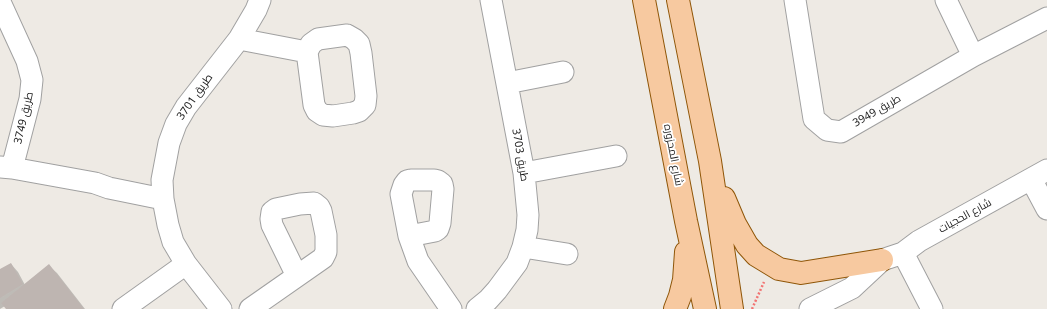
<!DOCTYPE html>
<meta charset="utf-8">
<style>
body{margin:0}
canvas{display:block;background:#eeeae4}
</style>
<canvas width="1047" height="309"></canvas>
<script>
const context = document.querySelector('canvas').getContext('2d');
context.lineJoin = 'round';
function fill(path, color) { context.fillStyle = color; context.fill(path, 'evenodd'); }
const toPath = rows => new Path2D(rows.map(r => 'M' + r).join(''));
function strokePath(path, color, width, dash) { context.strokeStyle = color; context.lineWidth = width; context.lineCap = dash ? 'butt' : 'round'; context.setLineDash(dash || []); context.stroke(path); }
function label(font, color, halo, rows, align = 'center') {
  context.font = font + ' "Noto Sans",Cairo,sans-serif'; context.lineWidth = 3.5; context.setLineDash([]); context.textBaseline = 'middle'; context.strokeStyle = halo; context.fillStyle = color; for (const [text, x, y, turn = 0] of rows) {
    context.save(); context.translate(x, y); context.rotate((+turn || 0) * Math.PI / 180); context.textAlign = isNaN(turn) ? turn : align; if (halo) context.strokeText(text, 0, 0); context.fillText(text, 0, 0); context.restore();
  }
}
fill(toPath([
 [11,264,18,272,25,285,49,266,57,273,85,309,8,309,5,306,0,309,0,271]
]), '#0003');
fill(toPath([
 [11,263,23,284,0,298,0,269],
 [49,264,84,309,6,309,1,303]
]), '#beb5b1');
const minor = toPath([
 [795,0,814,119,827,130,841,132,973,56,1047,18],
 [946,0,973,56],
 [0,2,27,61,32,80,30,99,12,168],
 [347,35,354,39,359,44,361,53,366,96,365,105,359,111,353,113,333,116,323,115,317,111,314,105,307,52,311,44,318,39,347,35],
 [239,39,307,52],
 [507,83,563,72],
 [0,167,12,168,95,183,109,188,163,199],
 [524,173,616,156],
 [1031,179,1047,209],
 [411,180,434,180,438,181,442,184,443,189,440,223,438,229,435,231,409,236,401,194,404,185,407,181,411,180],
 [409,236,418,261,451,309],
 [523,247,567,254],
 [903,253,932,309],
 [123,309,186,264],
 [221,309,186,264,173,242,168,225,163,199,162,180,169,143,176,124,186,107,239,39,256,10,260,0],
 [250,309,323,258,326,252,326,235,321,211,319,207,314,203,300,204,276,209,272,212,271,219,272,225,297,276],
 [477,309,488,300,497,290,517,263,523,247,527,230,528,215,524,173,491,0],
 [810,309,852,288,882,260,903,253,919,241,1047,170]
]);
const major = toPath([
 [644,0,686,221,705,309],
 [678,0,710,161,732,309],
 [724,198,735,224,747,245,756,255,779,269,801,273,882,260],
 [675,309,680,296,684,280,686,252]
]);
strokePath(minor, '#a1a1a1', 23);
strokePath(major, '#8f5608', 24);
strokePath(toPath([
 [752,309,764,282]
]), '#f27271', 2.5, [2, 2]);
strokePath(minor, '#fff', 21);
strokePath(major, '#f7c9a0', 22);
label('11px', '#1d1d1d', '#fff', [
 ["طريق 3701",195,97,-55],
 ["طريق 3949",877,111,-30],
 ["طريق 3749",24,118,-77],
 ["طريق 3703",520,155,80],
 ["شارع المحزوره",673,155,79],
 ["شارع الحجيات",965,216,-29]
]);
</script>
